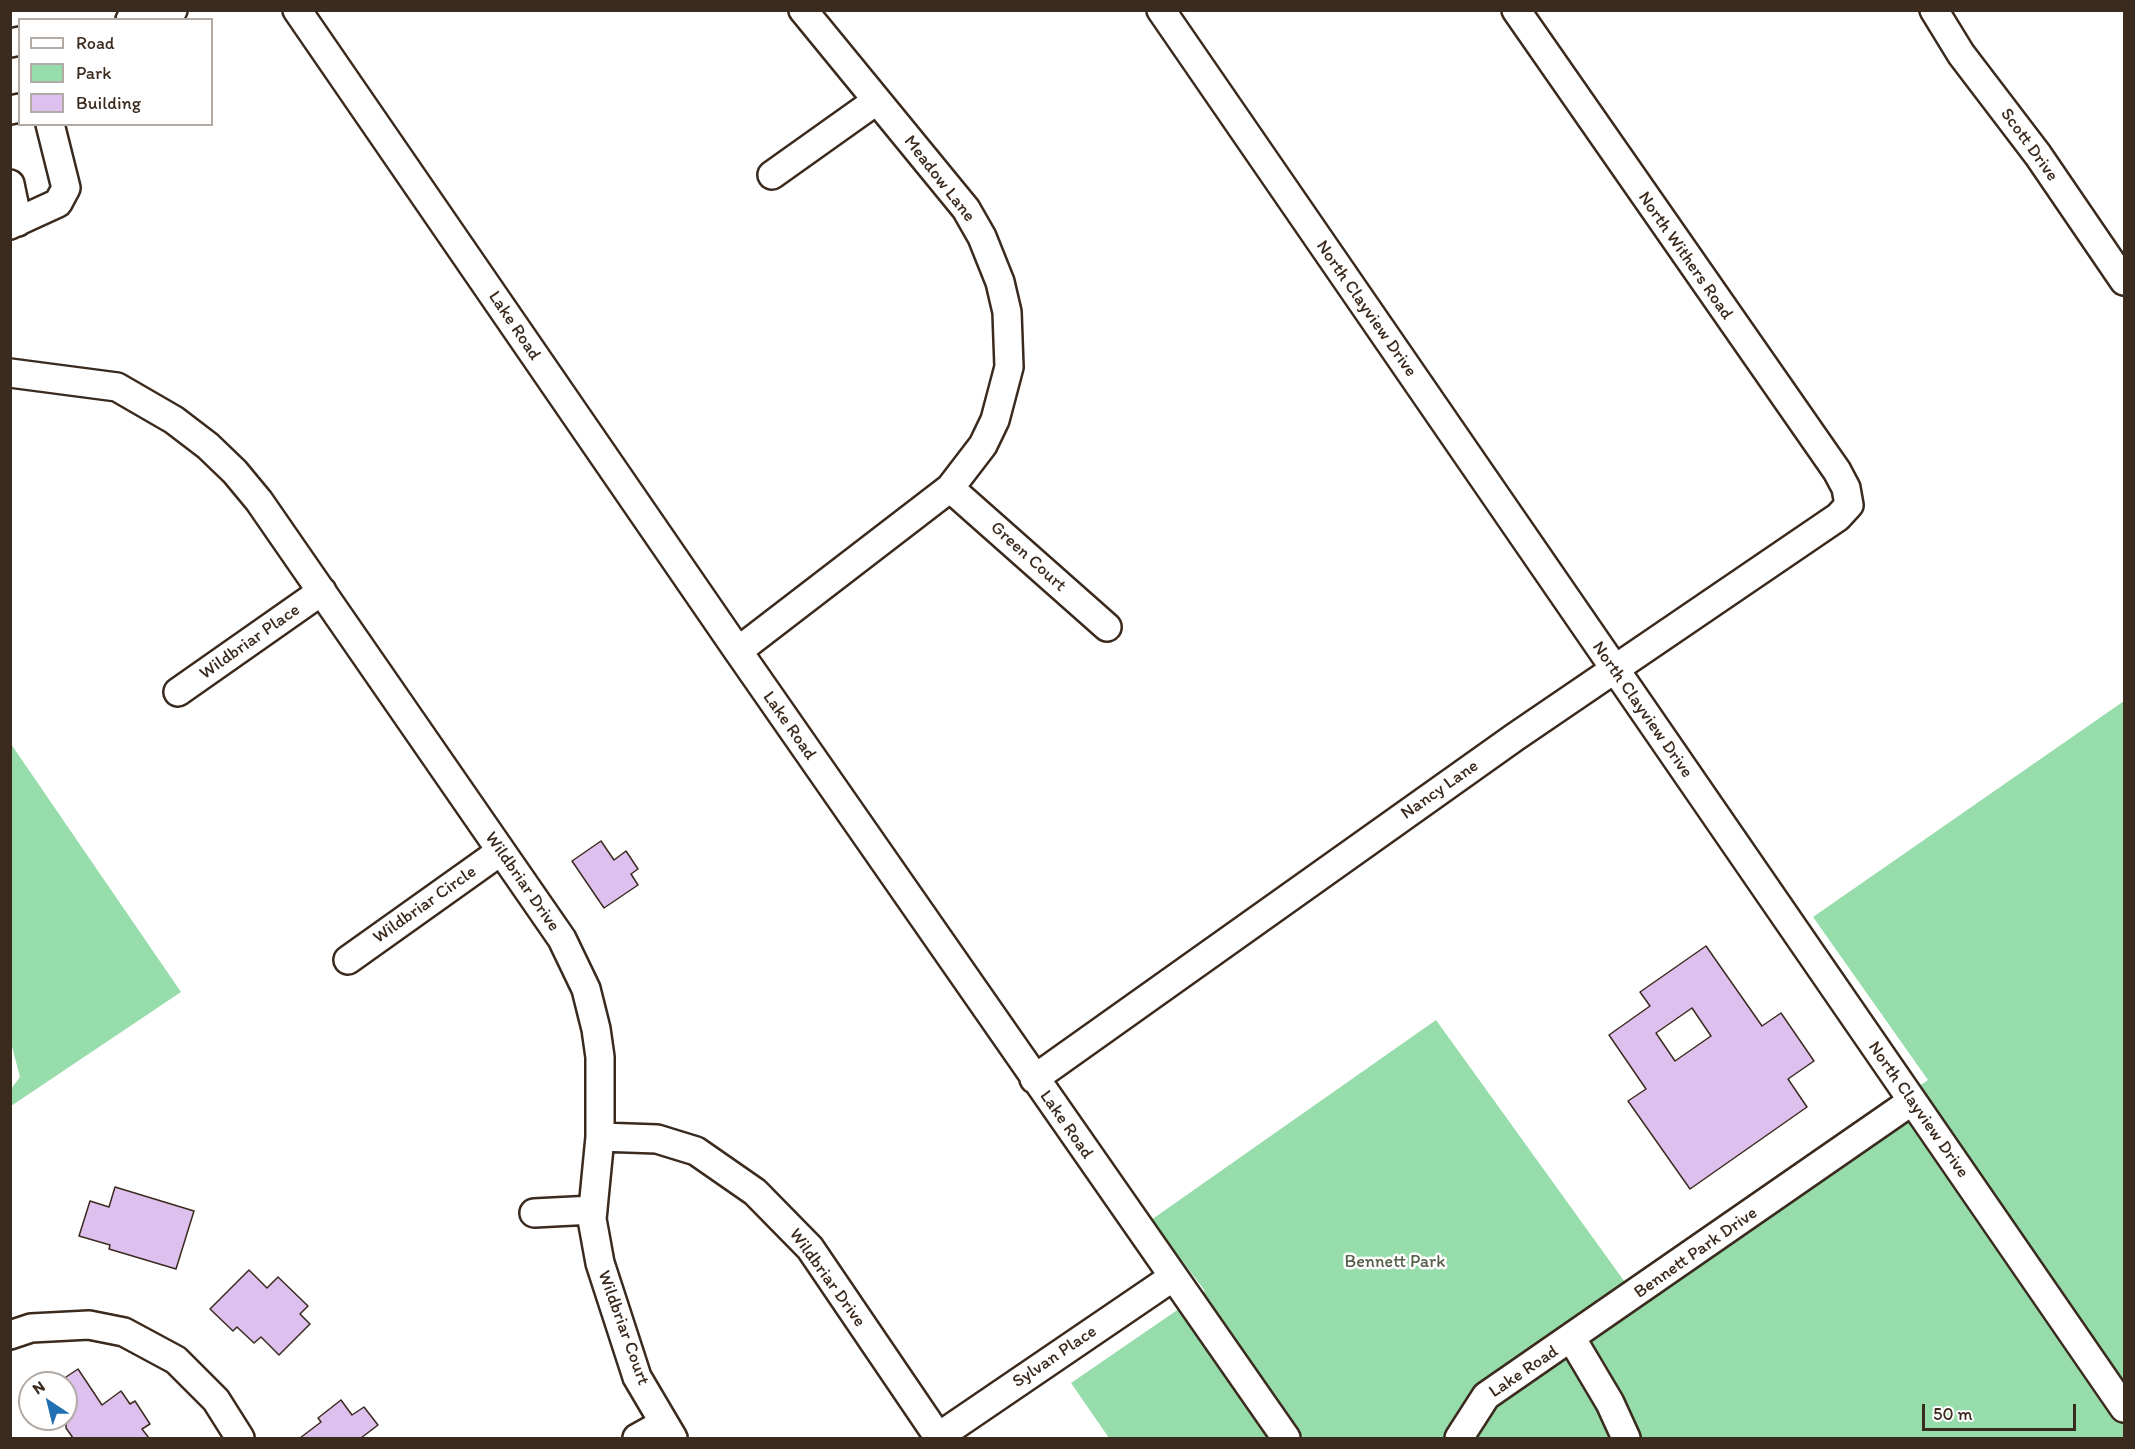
<!DOCTYPE html>
<style>
body{margin:0}
#map{position:relative;width:2135px;height:1449px;overflow:hidden;background:#fff;font-family:Itim,sans-serif}
canvas{display:block}
.frame{position:absolute;inset:0;border:12px solid #3b2a1e;pointer-events:none}
.legend{position:absolute;left:18px;top:18px;width:195px;height:108px;box-sizing:border-box;background:#fff;border:2px solid #b1aaa5;margin:0;padding:8px 10px;list-style:none;font-size:18px;color:#3b2a1e}
.legend li{display:flex;align-items:center;gap:12px;height:30px}
.legend b{width:30px;border:2px solid #b1aaa5}
.north{position:absolute;left:18px;top:1371px;width:60px;height:60px;box-sizing:border-box;background:#fff;border:2px solid #b1aaa5;border-radius:50%;rotate:325deg;font-size:16px;font-weight:700;line-height:24px;text-align:center;color:#3b2a1e}
.north::after{content:'';display:block;margin:auto;width:21px;height:27px;background:#1f6fb2;clip-path:polygon(50% 0,100% 100%,50% 72%,0 100%)}
.scale{position:absolute;left:1922px;top:1404px;width:154px;height:27px;box-sizing:border-box;border:3px solid #3b2a1e;border-top:0;padding-left:8px;font-size:18px;line-height:21px;white-space:nowrap;color:#3b2a1e;-webkit-text-stroke:4px #fff;paint-order:stroke}
</style>
<div id="map">
<canvas width="2135" height="1449"></canvas>
<div class="frame"></div>
<ul class="legend">
<li><b style="height:8px;background:#fff"></b>Road</li>
<li><b style="height:16px;background:#96ddab"></b>Park</li>
<li><b style="height:16px;background:#ddc0ee"></b>Building</li>
</ul>
<div class="north">N</div>
<div class="scale">50 m</div>
</div>
<script>
const context = document.querySelector('canvas').getContext('2d');
context.lineJoin = 'round';
function fill(path, color) { context.fillStyle = color; context.fill(path, 'evenodd'); }
const toPath = rows => new Path2D(rows.map(r => 'M' + r).join(''));
function strokePath(path, color, width, dash) { context.strokeStyle = color; context.lineWidth = width; context.lineCap = dash ? 'butt' : 'round'; context.setLineDash(dash || []); context.stroke(path); }
function label(font, color, halo, rows, align = 'center') {
  context.font = font + ' Itim,sans-serif'; context.lineWidth = 5; context.setLineDash([]); context.textBaseline = 'middle'; context.strokeStyle = halo; context.fillStyle = color; for (const [text, x, y, turn = 0] of rows) {
    context.save(); context.translate(x, y); context.rotate((+turn || 0) * Math.PI / 180); context.textAlign = isNaN(turn) ? turn : align; if (halo) context.strokeText(text, 0, 0); context.fillText(text, 0, 0); context.restore();
  }
}
fill(toPath([
 [2124,701,2124,1438,1109,1438,1071,1383,1205,1291,1151,1220,1436,1020,1627,1285,1928,1080,1813,917],
 [11,744,181,992,11,1106,11,1089,20,1077,10,1039]
]), '#96ddab');
const building = toPath([
 [601,841,614,860,626,851,638,869,631,874,638,885,604,908,572,861,601,841],
 [1706,946,1762,1026,1781,1013,1814,1061,1788,1079,1807,1107,1690,1189,1628,1101,1646,1089,1609,1035,1650,1006,1640,992,1706,946],
 [1692,1008,1711,1036,1675,1061,1656,1033,1692,1008],
 [115,1187,194,1211,176,1269,109,1249,110,1245,79,1236,90,1201,109,1207,115,1187],
 [249,1270,267,1288,278,1277,308,1306,300,1314,310,1324,279,1355,261,1337,254,1343,237,1327,233,1331,210,1309,249,1270],
 [78,1369,102,1405,121,1391,130,1404,135,1401,150,1424,142,1429,149,1438,73,1438,66,1428,66,1377,78,1369],
 [341,1400,352,1415,364,1407,378,1425,361,1438,300,1438,321,1422,318,1418,341,1400]
]);
fill(building, '#ddc0ee');
strokePath(building, '#3b2a1e', 1.5);
const minor = toPath([
 [297,10,738,651,1286,1438],
 [1161,10,2124,1408],
 [1934,10,1961,54,2038,155,2124,281],
 [130,20,173,10],
 [10,43,20,41],
 [10,110,20,108],
 [772,175,876,101],
 [10,184,18,222],
 [10,225,58,203,66,188,50,124],
 [10,373,117,387,174,420,208,446,235,472,259,501,562,939,586,989,596,1029,600,1057,600,1137,592,1219,600,1263,637,1377,673,1438],
 [950,488,1107,627],
 [738,651,950,488,983,445,995,420,1009,367,1007,312,1000,282,982,237,966,209,803,10],
 [178,692,322,591],
 [348,960,501,851],
 [1034,1079,1515,737,1838,517,1849,505,1846,488,1837,471,1516,10],
 [600,1137,657,1139,696,1151,755,1192,810,1248,939,1438],
 [534,1213,593,1210],
 [10,1335,31,1328,89,1325,124,1332,176,1360,216,1400,240,1438],
 [1572,1339,1610,1403,1626,1438],
 [938,1437,1173,1277],
 [637,1438,664,1423],
 [1459,1438,1486,1396,1912,1101]
]);
strokePath(minor, '#3b2a1e', 32);
strokePath(minor, '#fff', 27);
label('18px', '#3b2a1e', '#fff', [
 ["Scott Drive",2029,145,54],
 ["Meadow Lane",939,179,52],
 ["North Withers Road",1685,256,55],
 ["North Clayview Drive",1366,309,55],
 ["Lake Road",514,326,56],
 ["Green Court",1028,557,42],
 ["Wildbriar Place",250,642,-35],
 ["North Clayview Drive",1642,710,55],
 ["Lake Road",789,726,55],
 ["Nancy Lane",1440,790,-35],
 ["Wildbriar Drive",522,882,55],
 ["Wildbriar Circle",425,905,-35],
 ["North Clayview Drive",1918,1110,55],
 ["Lake Road",1066,1125,55],
 ["Bennett Park Drive",1696,1253,-35],
 ["Wildbriar Drive",827,1278,54],
 ["Wildbriar Court",623,1328,70],
 ["Sylvan Place",1055,1357,-34],
 ["Lake Road",1524,1372,-34]
]);
label('18px', '#566048', '#fff', [
 ["Bennett Park",1395,1262]
]);
</script>
